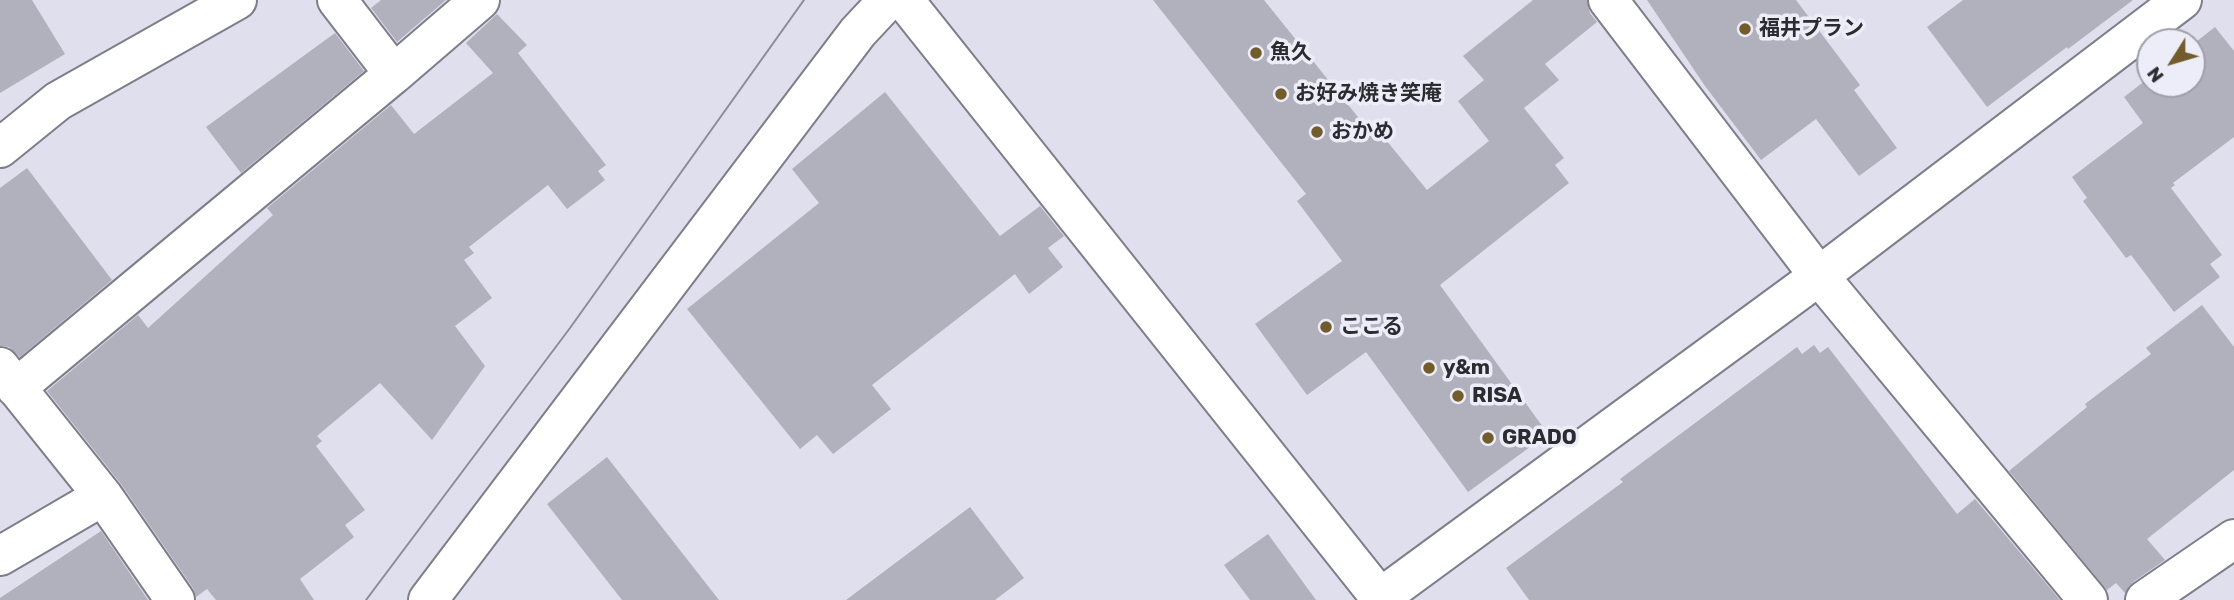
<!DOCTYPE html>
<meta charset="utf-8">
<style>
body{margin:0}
#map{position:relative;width:2234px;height:600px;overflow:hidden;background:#e0dfed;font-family:Rubik,sans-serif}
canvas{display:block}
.north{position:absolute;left:2136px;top:28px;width:70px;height:70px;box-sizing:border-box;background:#ededfa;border:2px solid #9f9fa9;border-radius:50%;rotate:233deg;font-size:19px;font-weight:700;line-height:28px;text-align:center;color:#2b2b30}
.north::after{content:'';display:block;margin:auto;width:24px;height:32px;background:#735c2c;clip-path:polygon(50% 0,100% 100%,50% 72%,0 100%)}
</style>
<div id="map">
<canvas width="2234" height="600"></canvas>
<div class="north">N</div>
</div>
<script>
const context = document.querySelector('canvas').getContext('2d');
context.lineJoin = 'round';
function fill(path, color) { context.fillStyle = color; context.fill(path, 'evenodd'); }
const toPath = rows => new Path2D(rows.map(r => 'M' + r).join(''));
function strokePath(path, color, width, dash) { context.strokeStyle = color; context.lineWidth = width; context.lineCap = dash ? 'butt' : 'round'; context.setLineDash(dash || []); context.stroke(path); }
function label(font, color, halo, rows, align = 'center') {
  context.font = font + ' Rubik,"Noto Sans JP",sans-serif'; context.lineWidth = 7; context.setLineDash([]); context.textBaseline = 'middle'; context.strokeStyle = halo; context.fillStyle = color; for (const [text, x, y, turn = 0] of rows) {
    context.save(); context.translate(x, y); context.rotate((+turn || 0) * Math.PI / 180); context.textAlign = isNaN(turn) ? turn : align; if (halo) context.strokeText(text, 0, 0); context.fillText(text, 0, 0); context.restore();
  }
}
fill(toPath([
 [0,0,32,0,65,54,0,93],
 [381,0,446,0,397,42,371,8],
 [1153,0,1264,0,1366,127,1372,123,1427,190,1489,141,1458,101,1484,80,1463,56,1533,0,1587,0,1590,13,1597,22,1545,64,1559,80,1524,108,1564,158,1555,165,1569,183,1440,285,1548,434,1468,492,1366,352,1307,395,1255,324,1342,261,1297,201,1306,194],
 [1647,0,1796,0,1860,85,1854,90,1897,148,1859,176,1816,119,1761,160,1705,86],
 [1963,0,2133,0,2068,49,2067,47,1987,107,1927,27],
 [497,14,527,45,518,53,606,165,598,171,605,180,567,209,548,185,469,247,474,253,464,260,492,298,455,326,485,366,432,440,380,383,317,436,322,441,316,446,365,510,345,525,354,537,300,579,314,600,216,600,207,589,196,597,193,588,121,484,47,391,138,315,148,328,273,215,267,208,391,105,414,134,493,73,466,43],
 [2215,27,2234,51,2234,137,2173,183,2175,185,2171,188,2222,255,2210,264,2220,277,2174,312,2131,255,2126,258,2083,201,2087,198,2072,177,2143,123,2124,97,2150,77,2150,84,2192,84,2192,45],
 [335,33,364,71,241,173,206,127],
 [885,92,1000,236,1040,206,1064,236,1048,248,1063,267,1029,294,1015,274,872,385,891,409,833,454,817,435,800,449,687,309,819,203,792,169],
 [27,168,112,280,20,357,9,347,0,346,0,188],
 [2202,305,2234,347,2234,470,2147,539,2165,560,2133,582,2125,593,2116,583,2107,590,2009,471,2087,407,2085,404,2151,354,2146,348],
 [1814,345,1820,353,1828,347,1957,514,1975,499,2060,600,1529,600,1506,568,1623,482,1620,479,1797,347,1802,354],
 [607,457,719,600,622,600,547,504],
 [970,507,1024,578,995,600,846,600],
 [101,531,148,600,0,600,0,598],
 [1268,534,1316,600,1250,600,1224,565]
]), '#b1b0bd');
const minor = toPath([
 [1608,0,1819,276,2088,600],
 [394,74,480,0],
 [0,148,58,101,237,0],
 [0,367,103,496,175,600],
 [16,388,394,74,337,0],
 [0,556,103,496],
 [1380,598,1819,276,2182,0],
 [428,600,858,32,888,0],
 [2145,600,2234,539]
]);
const tertiary = toPath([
 [904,0,1382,600]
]);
strokePath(minor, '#7e7d89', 42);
strokePath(tertiary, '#7e7d89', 42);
strokePath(minor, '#fff', 38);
strokePath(tertiary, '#fff', 38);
strokePath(toPath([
 [366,600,570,328,804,0]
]), '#8d8d97', 2);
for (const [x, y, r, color] of [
 [1745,29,7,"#735c2c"],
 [1256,53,7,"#735c2c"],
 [1281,94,7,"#735c2c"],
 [1317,132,7,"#735c2c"],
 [1326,327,7,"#735c2c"],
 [1429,368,7,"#735c2c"],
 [1458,396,7,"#735c2c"],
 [1488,438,7,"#735c2c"]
]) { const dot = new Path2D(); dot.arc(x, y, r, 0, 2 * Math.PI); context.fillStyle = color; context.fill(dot); strokePath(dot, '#ededfa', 2.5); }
label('bold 21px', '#2b2b30', '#ededfa', [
 ["福井プラン",1759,29],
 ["魚久",1270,53],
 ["お好み焼き笑庵",1295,94],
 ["おかめ",1331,132],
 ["ここる",1340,327],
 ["y&m",1443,368],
 ["RISA",1472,396],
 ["GRADO",1502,438]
], 'left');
</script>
